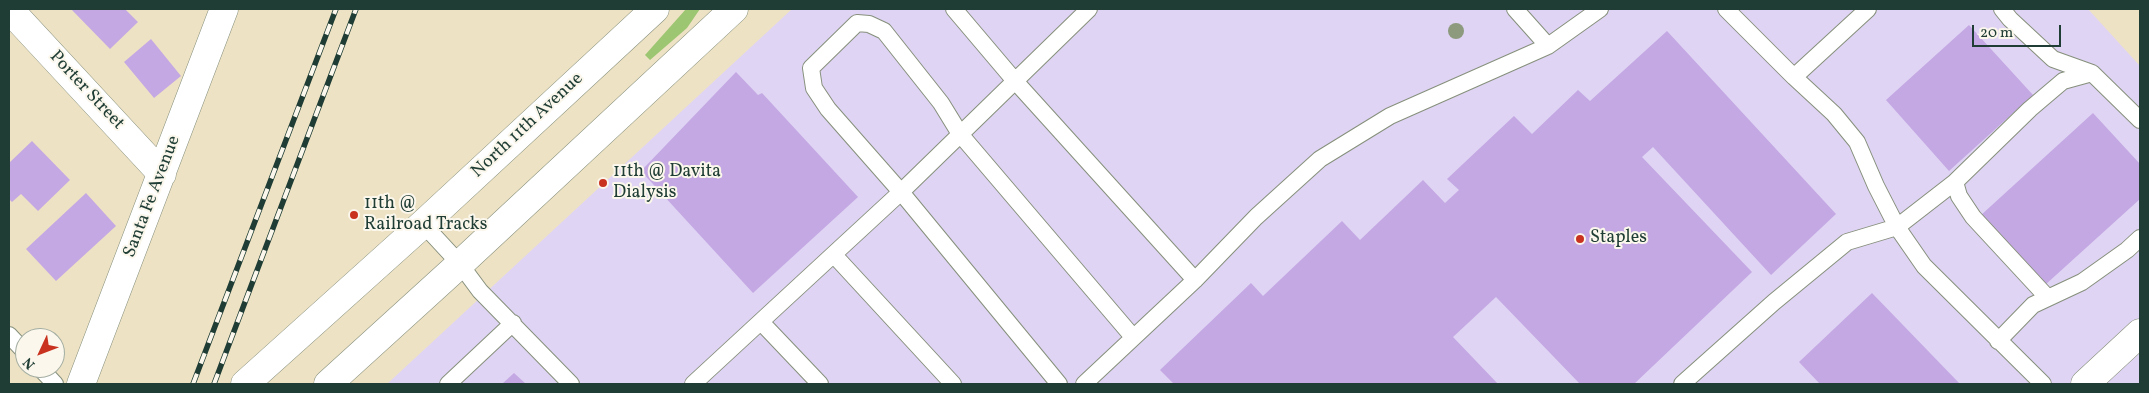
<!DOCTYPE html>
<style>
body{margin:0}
#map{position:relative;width:2149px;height:393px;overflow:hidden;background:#eee2c4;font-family:Vollkorn,serif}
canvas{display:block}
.frame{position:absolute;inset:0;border:10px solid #1f3d34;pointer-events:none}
.north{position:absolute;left:15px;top:328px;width:50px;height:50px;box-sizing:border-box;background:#fbf7ec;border:1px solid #a3ada2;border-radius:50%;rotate:227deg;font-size:14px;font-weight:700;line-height:20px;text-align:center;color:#1f3d34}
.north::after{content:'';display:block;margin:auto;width:18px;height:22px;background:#c8321e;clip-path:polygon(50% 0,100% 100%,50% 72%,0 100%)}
.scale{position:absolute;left:1972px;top:25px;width:89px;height:22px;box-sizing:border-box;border:2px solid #1f3d34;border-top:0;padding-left:6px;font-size:15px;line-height:18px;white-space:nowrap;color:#1f3d34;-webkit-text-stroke:4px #fbf7ec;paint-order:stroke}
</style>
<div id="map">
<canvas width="2149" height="393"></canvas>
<div class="frame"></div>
<div class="north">N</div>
<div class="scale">20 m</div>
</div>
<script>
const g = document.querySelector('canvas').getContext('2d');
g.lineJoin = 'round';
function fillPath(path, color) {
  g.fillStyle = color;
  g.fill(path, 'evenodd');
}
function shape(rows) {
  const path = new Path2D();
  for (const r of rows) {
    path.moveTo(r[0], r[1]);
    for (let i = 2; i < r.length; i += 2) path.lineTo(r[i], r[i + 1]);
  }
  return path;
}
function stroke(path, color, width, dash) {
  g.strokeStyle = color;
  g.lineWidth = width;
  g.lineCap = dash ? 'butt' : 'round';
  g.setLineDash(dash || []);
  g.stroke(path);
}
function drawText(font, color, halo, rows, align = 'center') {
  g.font = font + ' Vollkorn,serif';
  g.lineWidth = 4;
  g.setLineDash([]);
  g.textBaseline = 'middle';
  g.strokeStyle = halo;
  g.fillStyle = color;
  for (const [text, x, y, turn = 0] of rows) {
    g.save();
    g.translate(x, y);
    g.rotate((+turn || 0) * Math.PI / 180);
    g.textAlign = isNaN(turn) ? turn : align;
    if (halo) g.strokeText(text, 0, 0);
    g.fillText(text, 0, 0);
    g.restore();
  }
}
fillPath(shape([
 [792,9,2088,9,2140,66,2140,384,387,384]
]), '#dfd4f4');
fillPath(shape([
 [686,9,700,9,687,28,650,60,645,55]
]), '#9cc672');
fillPath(shape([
 [71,9,125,9,138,22,110,49],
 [1969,25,2033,95,1949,171,1886,100],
 [1667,31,1836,214,1771,275,1653,147,1642,157,1752,272,1634,384,1580,384,1496,297,1453,337,1498,384,1174,384,1160,370,1251,283,1263,296,1342,221,1360,240,1423,180,1445,203,1459,190,1447,179,1514,116,1532,134,1578,90,1590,101],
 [151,39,181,76,154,98,124,62],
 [736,72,758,95,762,93,858,197,753,293,641,171],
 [2093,113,2140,164,2140,199,2045,285,1980,216],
 [32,141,70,180,38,211,21,194,12,202,9,199,9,163],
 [86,193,116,226,56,281,26,249],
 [1872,293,1960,384,1820,384,1799,362],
 [514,373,526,384,502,384]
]), '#c4a8e3');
const lane = shape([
 [954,9,1015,81,1195,280],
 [1515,9,1548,46],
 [1726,9,1794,77,1868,9],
 [2002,9,2010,19,2053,59,2092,73],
 [1794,77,1834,114,1857,142,1876,186,1897,227,1924,266,2043,384],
 [423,224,460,264,480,291,571,384],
 [834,255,953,384],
 [2048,298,1973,217,1959,196,1955,182,2030,109,2063,81,2092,73,2140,120],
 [761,322,820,384],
 [9,335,25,352],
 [1998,341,2033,305,2082,282,2127,250,2140,238],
 [40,368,55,384],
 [448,384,513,323],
 [693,384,901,192,1089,9],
 [1059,384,901,192,828,109,814,88,811,68,857,23,869,24,884,31,941,103,960,134,1133,337],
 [1084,384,1195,280,1256,217,1320,159,1390,116,1548,46,1600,9],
 [1682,384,1774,302,1847,242,1897,227,1955,182]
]);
const street = shape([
 [9,9,162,174],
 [81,384,224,9]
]);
const secondary = shape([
 [245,384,423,224,655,9],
 [328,384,460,264,734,9],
 [2085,384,2140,333]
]);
stroke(lane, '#86907c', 18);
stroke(street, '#86907c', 29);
stroke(secondary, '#86907c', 29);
stroke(lane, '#fff', 16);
stroke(street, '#fff', 28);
stroke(secondary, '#fff', 28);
const rail = shape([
 [193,384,336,9],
 [214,384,356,9]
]);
stroke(rail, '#1f3d34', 5.5);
stroke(rail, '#fbf7ec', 4, [11]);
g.fillStyle = '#8d9a7e';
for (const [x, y] of [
 [1456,31]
]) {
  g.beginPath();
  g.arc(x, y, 8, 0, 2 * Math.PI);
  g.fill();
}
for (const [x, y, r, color] of [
 [603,183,5,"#c8321e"],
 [354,215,5,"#c8321e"],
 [1580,239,5,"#c8321e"]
]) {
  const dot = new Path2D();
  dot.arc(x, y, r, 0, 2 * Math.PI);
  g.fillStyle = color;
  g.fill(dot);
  stroke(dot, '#fbf7ec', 2);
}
drawText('18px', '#1f3d34', '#fbf7ec', [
 ["Porter Street",86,91,47],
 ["North 11th Avenue",528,126,-43],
 ["Santa Fe Avenue",153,197,-69]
]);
drawText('18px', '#1f3d34', '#fbf7ec', [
 ["11th @ Davita",613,173],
 ["Dialysis",613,194],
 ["11th @",364,205],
 ["Railroad Tracks",364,226],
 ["Staples",1590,239]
], 'left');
</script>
